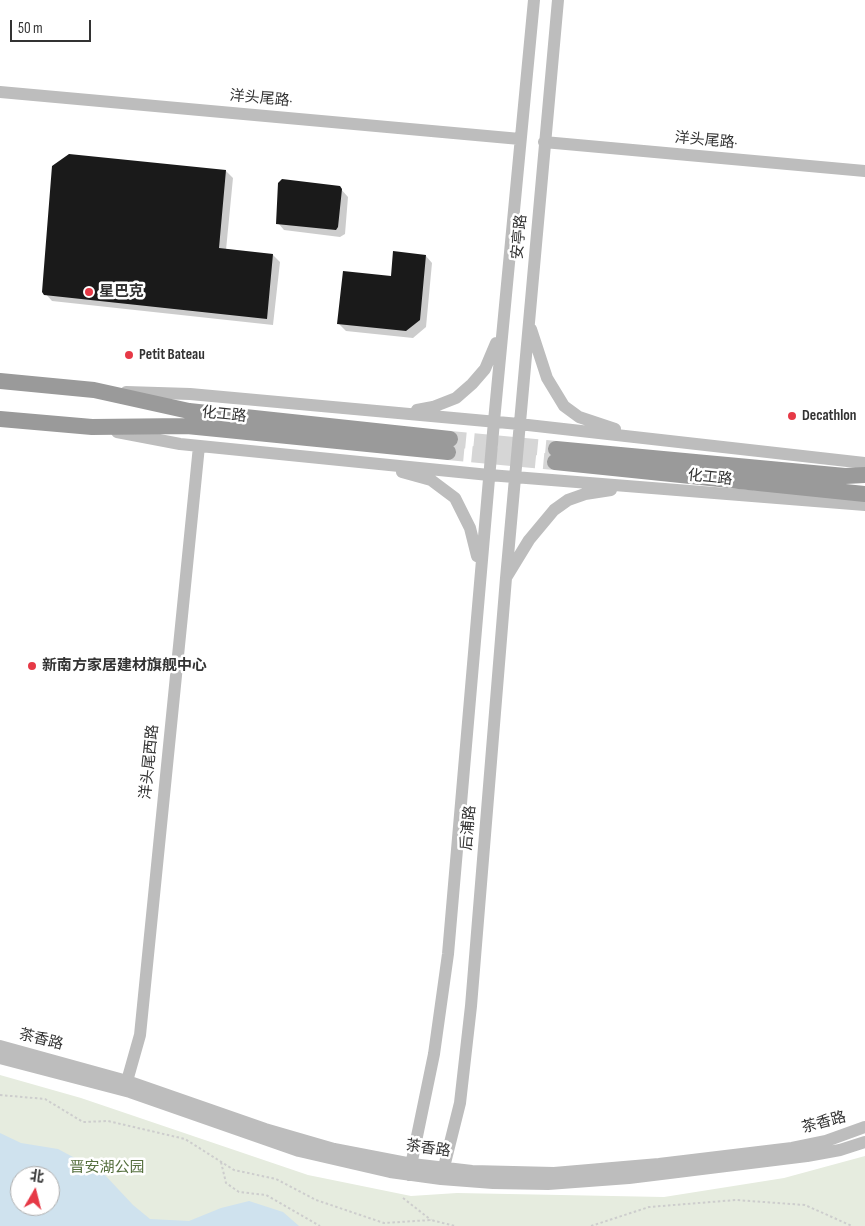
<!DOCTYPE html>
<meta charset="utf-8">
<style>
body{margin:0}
#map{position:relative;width:865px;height:1226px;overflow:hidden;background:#fff;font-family:"Sofia Sans Condensed","Noto Sans SC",sans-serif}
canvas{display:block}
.north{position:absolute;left:10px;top:1166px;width:50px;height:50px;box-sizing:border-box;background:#fff;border:1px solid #adadad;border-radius:50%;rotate:8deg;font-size:14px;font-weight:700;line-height:20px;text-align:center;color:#333}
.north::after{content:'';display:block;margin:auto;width:18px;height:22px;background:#e63946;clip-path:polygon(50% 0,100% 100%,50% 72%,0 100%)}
.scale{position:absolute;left:10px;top:20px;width:81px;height:22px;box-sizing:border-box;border:2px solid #333;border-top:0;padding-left:6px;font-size:15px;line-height:18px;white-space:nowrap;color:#333;-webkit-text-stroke:4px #fff;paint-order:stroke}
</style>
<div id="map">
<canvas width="865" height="1226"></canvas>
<div class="north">北</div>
<div class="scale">50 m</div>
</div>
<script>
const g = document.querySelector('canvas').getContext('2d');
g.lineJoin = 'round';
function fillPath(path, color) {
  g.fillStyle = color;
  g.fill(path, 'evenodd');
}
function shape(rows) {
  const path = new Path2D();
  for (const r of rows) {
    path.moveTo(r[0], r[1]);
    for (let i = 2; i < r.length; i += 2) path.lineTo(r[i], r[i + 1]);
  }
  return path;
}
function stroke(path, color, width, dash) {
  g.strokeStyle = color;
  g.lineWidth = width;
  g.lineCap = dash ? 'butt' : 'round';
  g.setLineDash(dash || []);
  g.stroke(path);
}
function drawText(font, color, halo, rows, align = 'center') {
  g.font = font + ' "Sofia Sans Condensed","Noto Sans SC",sans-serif';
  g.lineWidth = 5;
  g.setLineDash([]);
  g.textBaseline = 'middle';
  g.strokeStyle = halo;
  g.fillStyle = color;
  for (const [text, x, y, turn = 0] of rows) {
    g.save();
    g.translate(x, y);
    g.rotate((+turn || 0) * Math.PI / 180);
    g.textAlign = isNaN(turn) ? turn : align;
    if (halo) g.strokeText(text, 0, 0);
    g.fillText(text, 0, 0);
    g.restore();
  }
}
fillPath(shape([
 [0,1075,81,1098,308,1175,411,1196,457,1193,664,1197,784,1178,865,1156,865,1226,0,1226],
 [20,1176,50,1176,50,1206,20,1206]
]), '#e6ecdf');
fillPath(shape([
 [0,1133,21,1143,58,1149,103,1173,133,1205,150,1219,189,1221,221,1208,249,1201,283,1212,299,1226,0,1226],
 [20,1176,50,1176,50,1206,20,1206]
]), '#cfe2ee');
fillPath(shape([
 [226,171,233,178,226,250,273,255,280,262,273,325,52,301,44,292],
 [340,188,348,197,345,234,340,237,284,230,278,223],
 [426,256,432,263,426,327,413,338,346,331,339,324,392,277]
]), '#0003');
fillPath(shape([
 [69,154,226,170,219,248,273,254,267,319,44,295,42,292,52,166],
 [282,179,340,186,342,189,338,227,336,230,276,224,278,183],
 [393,251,426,255,420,320,406,331,337,324,343,271,391,276]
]), '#1a1a1a');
stroke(shape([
 [450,439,556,449],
 [448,452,555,462]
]), '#d6d6d6', 16, [16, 8]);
stroke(shape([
 [0,1095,45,1099,83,1122,108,1121,185,1139,234,1170,276,1179,316,1200,384,1223,431,1220,455,1226],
 [221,1162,226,1183,239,1192,266,1195,320,1226],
 [403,1198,431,1220],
 [591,1226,649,1207,736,1200,805,1205,852,1226]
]), '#cdcdcd', 2, [2.5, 2.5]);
stroke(shape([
 [0,92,520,139],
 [544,142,865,171],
 [531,329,547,378,564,406,579,417,615,429],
 [126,392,190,394,519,424,865,463],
 [417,410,433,407,456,398,472,384,485,369,496,343],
 [117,432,180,444,489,475,865,505],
 [402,472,431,480,455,498,470,528,477,556],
 [507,576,529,540,554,510,568,500,585,494,611,490],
 [0,1046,127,1081,265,1129,334,1149,412,1164,472,1171,554,1173,659,1164,792,1148,826,1141,865,1127],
 [0,1058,130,1092,299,1151,390,1172,441,1179,493,1183,548,1184,629,1178,807,1156,840,1150,865,1142],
 [127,1081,140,1035,199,446],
 [409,1175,434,1054,448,954,494,421,534,0],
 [441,1179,460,1103,471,1006,506,578,558,0]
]), '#bdbdbd', 12);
stroke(shape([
 [0,381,94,390,189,411,450,439],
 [0,419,92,427,187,426,448,452],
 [556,449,845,476,865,475],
 [555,462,865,494]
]), '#9a9a9a', 16);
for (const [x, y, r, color] of [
 [89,292,5,"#e63946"],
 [129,355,5,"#e63946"],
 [792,416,5,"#e63946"],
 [32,666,5,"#e63946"]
]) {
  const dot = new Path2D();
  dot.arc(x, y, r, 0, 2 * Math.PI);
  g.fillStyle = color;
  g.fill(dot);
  stroke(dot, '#fff', 2);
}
drawText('15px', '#333', '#fff', [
 ["洋头尾路·",261,99,5],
 ["洋头尾路·",706,141,5],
 ["安亭路",520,237,-85],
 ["化工路",224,415,6],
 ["化工路",710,478,6],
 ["洋头尾西路",150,762,-84],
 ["后浦路",469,828,-85],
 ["茶香路",41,1040,14],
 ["茶香路",824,1123,-15],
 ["茶香路",428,1149,8]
]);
drawText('bold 15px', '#333', '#fff', [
 ["星巴克",99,292],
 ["Petit Bateau",139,355],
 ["Decathlon",802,416],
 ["新南方家居建材旗舰中心",42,666]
], 'left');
drawText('15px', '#56703f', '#fff', [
 ["晋安湖公园",107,1168]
]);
</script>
